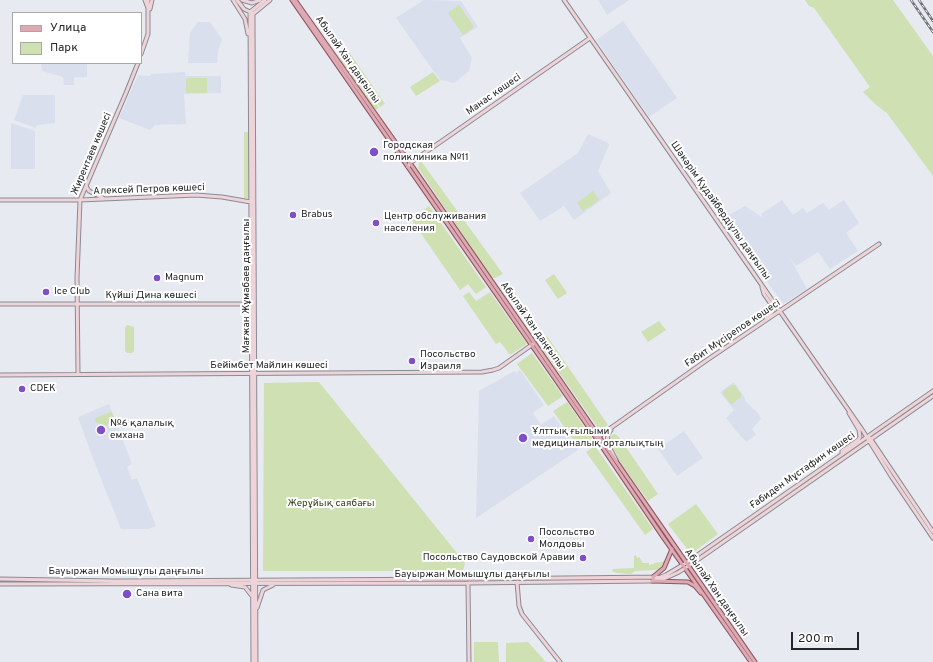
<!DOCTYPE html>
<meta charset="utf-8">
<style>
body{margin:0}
#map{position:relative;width:933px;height:662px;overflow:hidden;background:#e7eaf1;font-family:Overpass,sans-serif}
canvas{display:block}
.legend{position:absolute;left:12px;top:12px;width:130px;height:52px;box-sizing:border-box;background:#fff;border:1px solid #a8a8a9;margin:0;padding:5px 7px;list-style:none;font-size:12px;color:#252628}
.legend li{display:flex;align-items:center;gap:8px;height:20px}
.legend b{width:20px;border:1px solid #a8a8a9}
.scale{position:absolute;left:791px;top:632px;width:68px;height:18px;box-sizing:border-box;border:2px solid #252628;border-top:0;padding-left:5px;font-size:12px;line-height:14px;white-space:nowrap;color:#252628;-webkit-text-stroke:3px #fff;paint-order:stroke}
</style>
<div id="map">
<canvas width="933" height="662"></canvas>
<ul class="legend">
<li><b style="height:5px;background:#dda9b2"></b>Улица</li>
<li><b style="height:11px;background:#cfe0b3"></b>Парк</li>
</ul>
<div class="scale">200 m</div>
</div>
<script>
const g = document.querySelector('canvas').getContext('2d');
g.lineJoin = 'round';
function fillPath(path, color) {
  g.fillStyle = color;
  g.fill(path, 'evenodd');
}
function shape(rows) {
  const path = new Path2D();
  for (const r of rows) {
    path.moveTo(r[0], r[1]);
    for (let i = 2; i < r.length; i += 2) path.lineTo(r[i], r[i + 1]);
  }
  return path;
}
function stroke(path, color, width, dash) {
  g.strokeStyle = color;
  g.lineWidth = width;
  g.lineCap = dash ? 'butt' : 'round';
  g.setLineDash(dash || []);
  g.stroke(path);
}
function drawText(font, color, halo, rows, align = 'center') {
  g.font = font + ' Overpass,sans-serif';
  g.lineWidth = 4;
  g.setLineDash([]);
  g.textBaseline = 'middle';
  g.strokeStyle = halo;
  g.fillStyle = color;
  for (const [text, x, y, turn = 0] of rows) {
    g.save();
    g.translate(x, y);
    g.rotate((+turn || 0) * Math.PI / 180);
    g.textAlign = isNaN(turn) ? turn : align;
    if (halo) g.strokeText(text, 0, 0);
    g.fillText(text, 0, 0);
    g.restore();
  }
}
fillPath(shape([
 [424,0,461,1,478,27,460,38,472,58,469,71,454,83,440,80,396,18],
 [598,0,629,0,607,15],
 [623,21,677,98,649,117,596,40],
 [198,22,210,22,222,39,218,51,217,63,188,63,190,33],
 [41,63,87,63,87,77,74,77,74,85,64,85,63,77,42,71],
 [185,72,186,76,221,76,221,93,184,94,186,124,155,125,150,130,119,118,138,75,150,76,151,74],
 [23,95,55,95,55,123,37,125,36,128,14,120],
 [11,123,35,131,35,169,11,169],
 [588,134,608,143,609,145,598,171,611,193,574,220,564,206,540,221,520,193,578,153],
 [782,200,793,215,803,208,807,213,823,203,829,210,844,200,859,223,846,233,858,251,830,269,818,252,796,266,789,256,807,289,783,304,721,217,727,213,729,215,745,206,763,218,761,214],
 [520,370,544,405,533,413,541,425,554,416,578,450,476,518,479,391,514,371,516,373],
 [734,382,745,398,745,401,758,413,761,419,752,429,756,435,746,442,733,427,726,418,734,410,720,392],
 [109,404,132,464,127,467,132,480,137,478,156,526,149,529,121,529,92,456,78,417],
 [684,431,703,458,677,476,658,449]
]), '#d9dfed');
fillPath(shape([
 [805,0,893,0,933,56,933,176,887,113,875,104,863,92,870,87,814,8,809,6],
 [459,5,474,27,463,35,448,13],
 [349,52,385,104,380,107,345,56],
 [344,56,379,108,375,110,340,59],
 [433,72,440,81,416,96,410,87],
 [186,78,207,78,207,93,186,93],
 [244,132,249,132,249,198,244,198],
 [421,161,503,274,495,278,492,278,418,168,419,163],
 [593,191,599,200,583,211,577,203],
 [429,206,486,287,476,294,468,284,460,290,411,219],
 [554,274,567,293,558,299,545,280],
 [469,292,476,301,490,292,527,344,510,355,500,342,496,344,463,296],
 [659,321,666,330,648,342,641,332],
 [127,325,134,327,134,351,132,353,127,353,125,351,125,328],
 [547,336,608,425,600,430,598,428,541,347,541,341],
 [532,353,563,396,548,406,517,364],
 [319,382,465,563,463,571,263,571,264,383],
 [732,385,735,385,741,394,741,397,732,404,730,403,723,394,723,391],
 [567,402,592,438,579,448,553,411],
 [110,409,115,419,109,422,108,425,105,426,96,422,95,419,98,417,111,412],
 [615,434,619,437,658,494,648,501,620,462,611,444,610,438,612,435],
 [595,446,653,529,645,535,586,452],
 [696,504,718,534,691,554,668,524],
 [636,555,637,558,639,557,643,563,649,563,649,565,654,564,654,563,662,562,664,560,664,563,661,569,654,570,635,571,631,574,617,573,612,571,613,569,634,568,634,556],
 [474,642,498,642,499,662,474,662],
 [528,642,546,662,506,662,506,643]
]), '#cfe0b3');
const secondary = shape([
 [145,0,148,8],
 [233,0,245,19,248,34],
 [237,0,244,9,252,13],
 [242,0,252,3,260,0],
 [564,0,863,431,891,476,933,538],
 [150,9,152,0],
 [250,12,253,662],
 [250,12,265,0],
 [141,54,148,34,148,0],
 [408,167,410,163,413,161,590,38],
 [86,186,89,191,103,198],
 [0,200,80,200,196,195,222,197,251,202],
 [762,287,764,294,773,307,772,312,766,318],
 [0,304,252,304],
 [78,374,77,278,80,200,126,93,138,63],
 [0,375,482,372,493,370,499,368,533,344],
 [611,430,608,434,607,443,616,460],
 [598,437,707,360,879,244],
 [870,438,933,532],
 [842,454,842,451,858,440,860,437,859,430,849,413],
 [0,579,115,581,468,579,661,577,666,575,686,563,933,391],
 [517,582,519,606,522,614,560,662],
 [468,583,469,662],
 [0,584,468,583,652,581,664,579,679,572,693,563,933,396],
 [231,585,245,587,252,596],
 [257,608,263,590,273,585],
 [256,662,253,23,253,14,270,0]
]);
const primary = shape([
 [292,0,592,432,663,537,751,662],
 [295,0,410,163,755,662],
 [653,577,664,568,672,549],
 [652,581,688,582,695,586,701,593]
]);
stroke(secondary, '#898c92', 5);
stroke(primary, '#8e5660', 5);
stroke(secondary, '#eed4d8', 3);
stroke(primary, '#dda9b2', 3);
const rail = shape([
 [911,0,933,32],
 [919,0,933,21]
]);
stroke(rail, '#6f7175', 2.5);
stroke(rail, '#fff', 1, [3]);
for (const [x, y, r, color] of [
 [374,152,5,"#7e4fc7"],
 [293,215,4,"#7e4fc7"],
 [376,223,4,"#7e4fc7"],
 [157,278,4,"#7e4fc7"],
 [46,292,4,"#7e4fc7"],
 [412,361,4,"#7e4fc7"],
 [22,389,4,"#7e4fc7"],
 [101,430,5,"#7e4fc7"],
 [523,438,5,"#7e4fc7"],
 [531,539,4,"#7e4fc7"],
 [583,558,4,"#7e4fc7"],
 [127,594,5,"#7e4fc7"]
]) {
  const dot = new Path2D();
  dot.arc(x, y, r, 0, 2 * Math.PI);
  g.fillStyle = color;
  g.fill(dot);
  stroke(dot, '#fff', 1.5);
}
drawText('10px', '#252628', '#fff', [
 ["Абылай Хан даңғылы",347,60,55],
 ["Манас көшесі",494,95,-35],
 ["Жирентаев көшесі",92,154,-67],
 ["Алексей Петров көшесі",149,190,-2],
 ["Шәкәрім Құдайбердіұлы даңғылы",720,211,55],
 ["Мағжан Жұмабаев даңғылы",247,286,-90],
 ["Күйші Дина көшесі",151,296],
 ["Абылай Хан даңғылы",532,326,55],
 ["Ғабит Мүсірепов көшесі",733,334,-34],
 ["Бейімбет Майлин көшесі",269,366],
 ["Ғабиден Мұстафин көшесі",803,471,-35],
 ["Бауыржан Момышұлы даңғылы",126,572],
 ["Бауыржан Момышұлы даңғылы",472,575],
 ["Абылай Хан даңғылы",716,593,55]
]);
drawText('10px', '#252628', '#fff', [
 ["Городская",383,146],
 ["поликлиника №11",383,158],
 ["Brabus",301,215],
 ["Центр обслуживания",384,217],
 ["населения",384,229],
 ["Magnum",165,278],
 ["Ice Club",54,292],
 ["Посольство",420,355],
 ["Израиля",420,367],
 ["CDEK",30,389],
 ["№6 қалалық",110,424],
 ["емхана",110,436],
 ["Ұлттық ғылыми",532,432],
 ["медициналық орталықтың",532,444],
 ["Посольство",539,533],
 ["Молдовы",539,545],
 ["Посольство Саудовской Аравии",575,558,"right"],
 ["Сана вита",136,594]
], 'left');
drawText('10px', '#364413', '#fff', [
 ["Жерұйық саябағы",331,504]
]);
</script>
